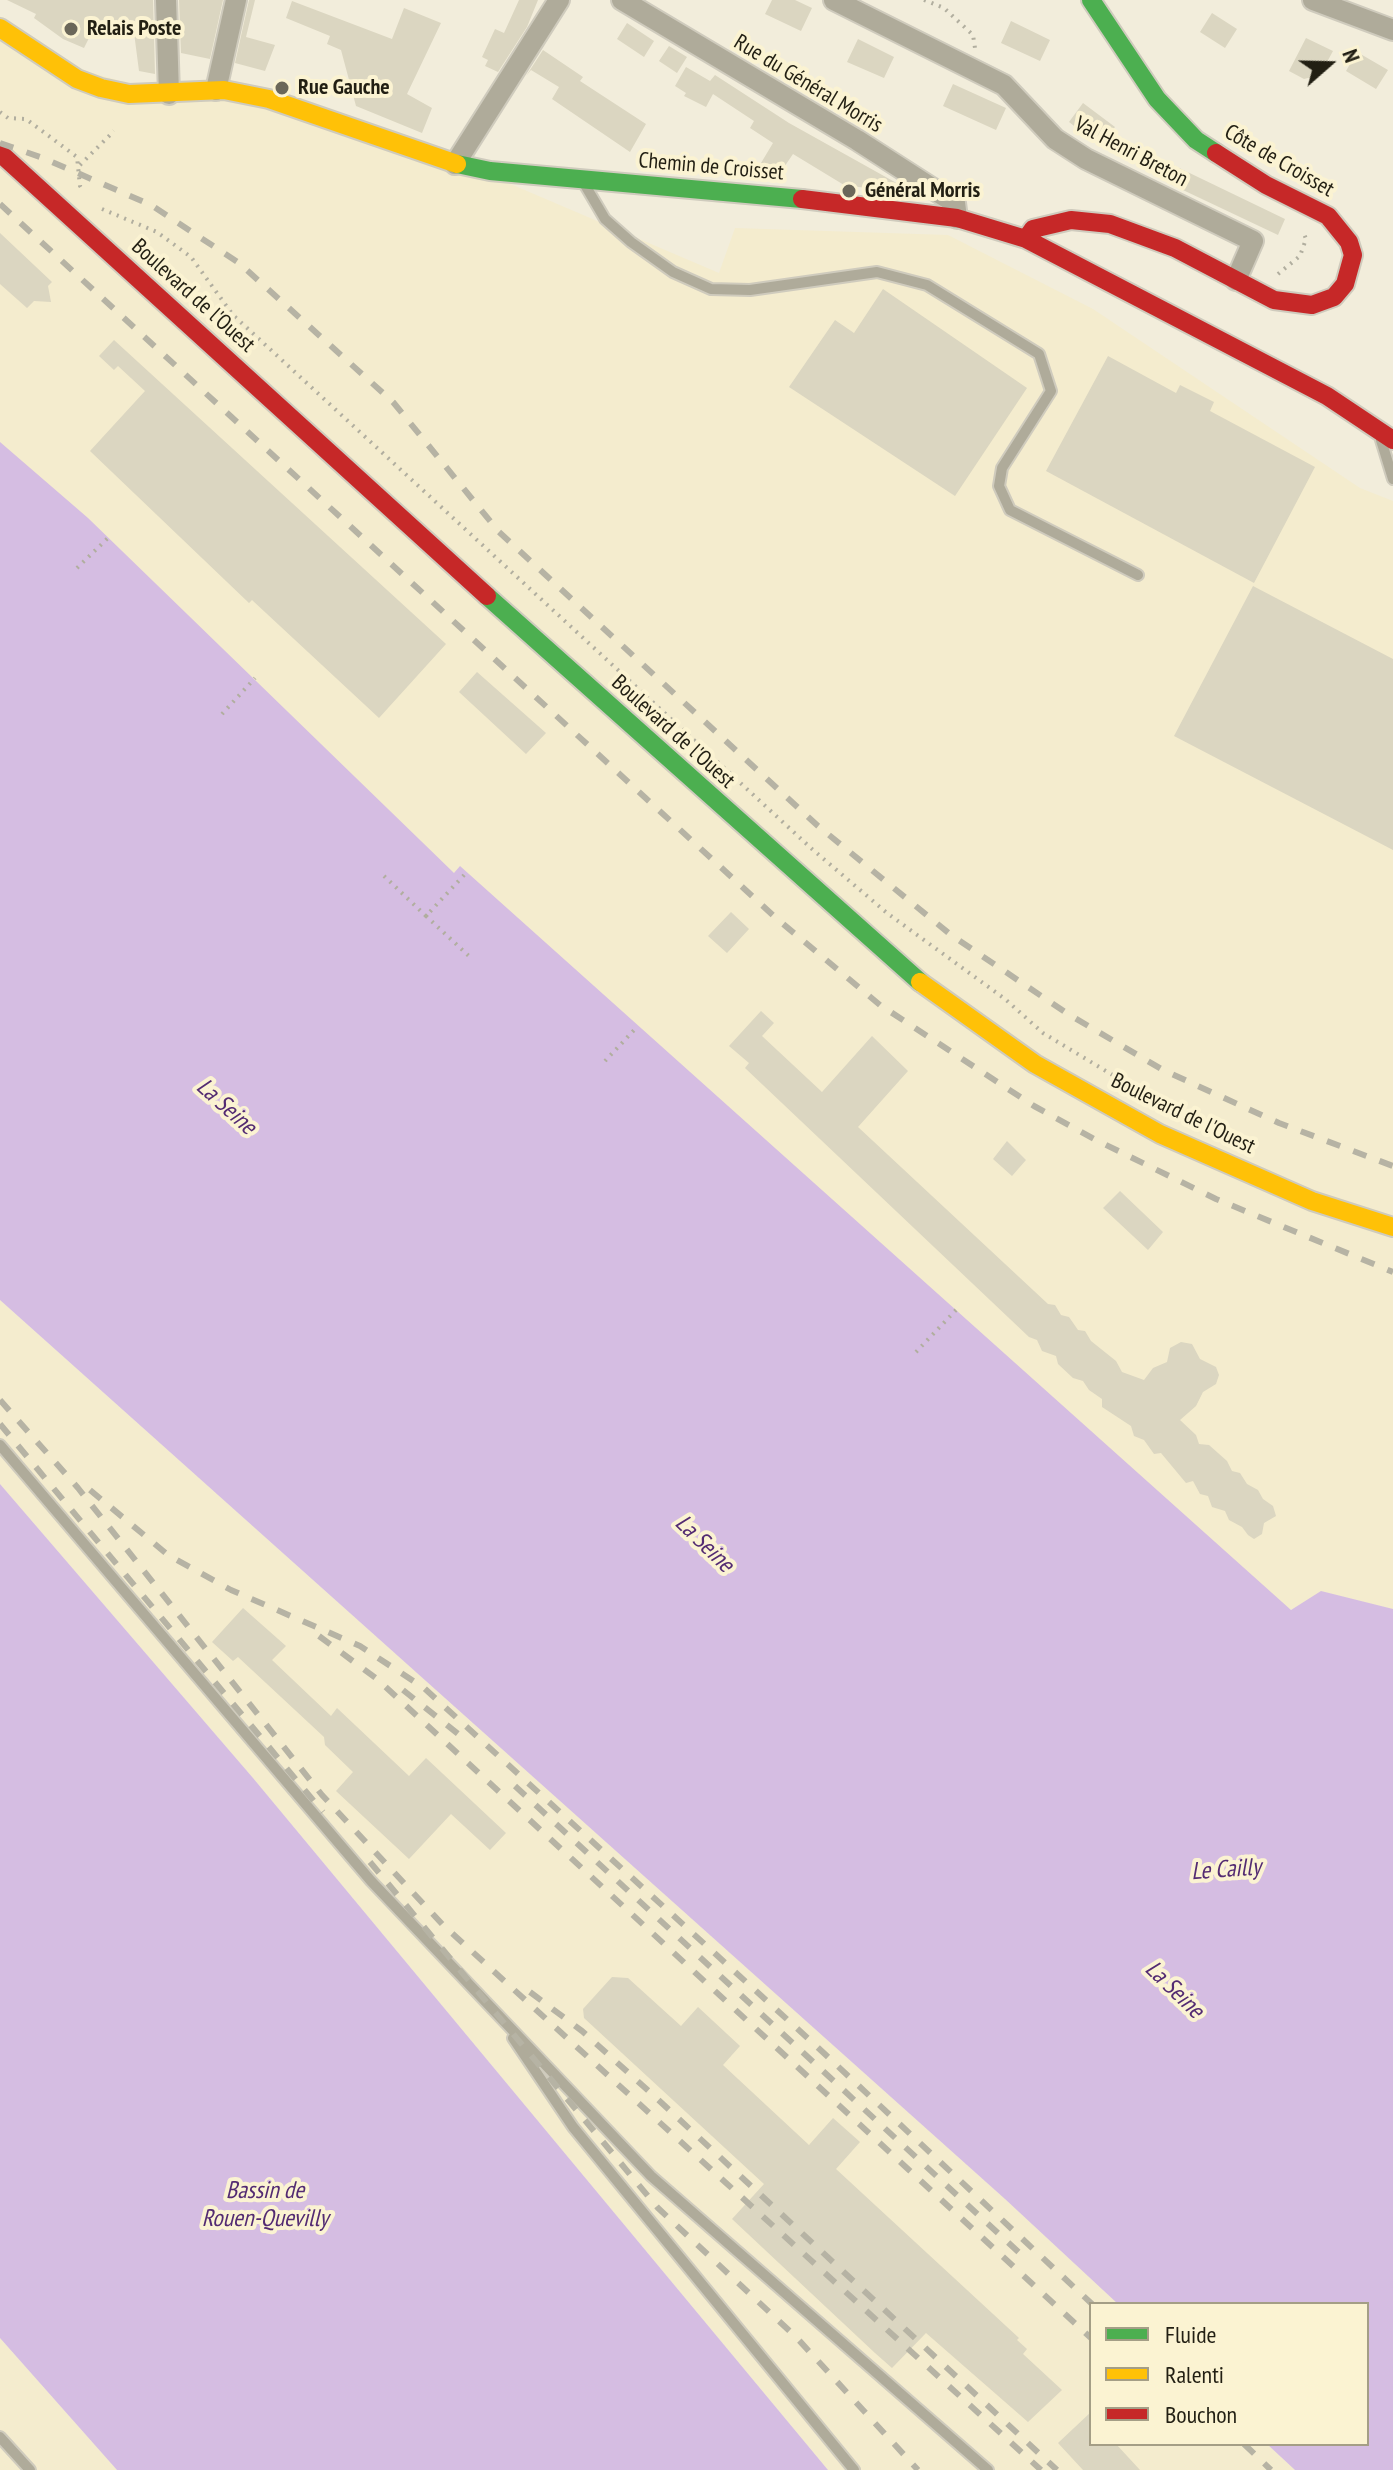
<!DOCTYPE html>
<meta charset="utf-8">
<style>
body{margin:0}
#map{position:relative;width:1393px;height:2470px;overflow:hidden;background:#f2eddb;font-family:"PT Sans Narrow",sans-serif}
canvas{display:block}
.legend{position:absolute;left:1089px;top:2302px;width:280px;height:144px;box-sizing:border-box;background:#fbf3d2;border:2px solid #a49e86;margin:0;padding:10px 14px;list-style:none;font-size:24px;color:#221f13}
.legend li{display:flex;align-items:center;gap:16px;height:40px}
.legend b{width:40px;border:2px solid #a49e86}
.north{position:absolute;left:1289px;top:24px;width:80px;height:80px;-webkit-text-stroke:6px #fbf3d2;paint-order:stroke;rotate:70deg;font-size:22px;font-weight:700;line-height:32px;text-align:center;color:#221f13}
.north::after{content:'';display:block;margin:auto;width:28px;height:36px;background:#221f13;clip-path:polygon(50% 0,100% 100%,50% 72%,0 100%)}
</style>
<div id="map">
<canvas width="1393" height="2470"></canvas>
<ul class="legend">
<li><b style="height:10px;background:#4caf50"></b>Fluide</li>
<li><b style="height:10px;background:#ffc107"></b>Ralenti</li>
<li><b style="height:10px;background:#c62828"></b>Bouchon</li>
</ul>
<div class="north">N</div>
</div>
<script>
const g = document.querySelector('canvas').getContext('2d');
g.lineJoin = 'round';
function fillPath(path, color) {
  g.fillStyle = color;
  g.fill(path, 'evenodd');
}
function shape(rows) {
  const path = new Path2D();
  for (const r of rows) {
    path.moveTo(r[0], r[1]);
    for (let i = 2; i < r.length; i += 2) path.lineTo(r[i], r[i + 1]);
  }
  return path;
}
function stroke(path, color, width, dash) {
  g.strokeStyle = color;
  g.lineWidth = width;
  g.lineCap = dash ? 'butt' : 'round';
  g.setLineDash(dash || []);
  g.stroke(path);
}
function drawText(font, color, halo, rows, align = 'center') {
  g.font = font + ' "PT Sans Narrow",sans-serif';
  g.lineWidth = 8;
  g.setLineDash([]);
  g.textBaseline = 'middle';
  g.strokeStyle = halo;
  g.fillStyle = color;
  for (const [text, x, y, turn = 0] of rows) {
    g.save();
    g.translate(x, y);
    g.rotate((+turn || 0) * Math.PI / 180);
    g.textAlign = isNaN(turn) ? turn : align;
    if (halo) g.strokeText(text, 0, 0);
    g.fillText(text, 0, 0);
    g.restore();
  }
}
fillPath(shape([
 [0,16,80,69,134,85,356,118,719,273,735,228,948,235,1093,309,1360,488,1393,501,1393,1619,1281,1608,0,536],
 [0,1300,1005,2199,1118,2304,1091,2304,1091,2444,1267,2444,1295,2470,828,2470,253,1778,0,1484],
 [0,2338,117,2470,0,2470]
]), '#f4ecce');
fillPath(shape([
 [0,442,88,518,454,873,460,866,1291,1610,1321,1591,1393,1609,1393,2470,1295,2470,1267,2444,1367,2444,1367,2304,1118,2304,1005,2199,0,1300],
 [0,1484,253,1778,828,2470,117,2470,0,2338]
]), '#d5bde2');
fillPath(shape([
 [7,0,153,0,155,74,139,71,133,25,94,28,84,48,63,39,34,18,36,14],
 [179,0,223,0,210,59,181,53],
 [249,0,255,0,246,37,275,45,265,71,235,63],
 [519,0,538,0,527,27,498,72,485,66,488,60,482,57,495,29,504,33],
 [772,0,795,0,812,8,801,31,765,14],
 [292,1,392,39,404,8,441,23,407,94,432,108,422,133,356,106,341,50,327,44,330,36,286,18],
 [1212,13,1237,29,1225,48,1200,32],
 [1011,21,1050,40,1040,61,1001,43],
 [627,23,654,41,644,57,617,39],
 [1306,38,1333,51,1320,75,1304,79,1289,71],
 [858,39,894,57,884,78,847,62],
 [669,46,687,57,677,73,659,61],
 [543,50,583,77,580,81,646,124,630,152,552,99,559,87,531,70,526,76],
 [1357,52,1388,70,1376,89,1346,71],
 [686,67,710,81,715,75,789,123,918,195,844,185,793,154,776,179,758,168,773,143,750,128,754,121,713,94,706,107,684,96,686,93,675,86],
 [953,84,1006,108,996,130,943,106],
 [1083,103,1115,127,1100,146,1069,122],
 [1173,165,1285,219,1278,235,1166,182],
 [0,233,52,282,48,286,51,302,34,301,27,308,0,284],
 [883,289,1027,388,955,496,789,387,835,320,854,333],
 [114,340,446,644,379,718,252,600,249,603,90,451,145,391,118,366,114,370,99,356],
 [1108,356,1176,393,1180,385,1214,402,1210,411,1315,467,1254,583,1046,471],
 [1253,586,1393,659,1393,850,1174,736],
 [477,672,546,733,526,754,459,692],
 [731,912,749,929,727,953,708,936],
 [761,1011,774,1023,762,1036,822,1092,872,1036,908,1071,858,1127,1048,1304,1055,1305,1061,1315,1069,1317,1078,1330,1085,1331,1091,1341,1116,1361,1122,1372,1144,1380,1153,1368,1167,1362,1170,1348,1181,1342,1192,1344,1200,1359,1216,1367,1219,1375,1216,1384,1203,1392,1196,1406,1180,1420,1196,1435,1199,1444,1209,1445,1227,1461,1232,1471,1240,1473,1247,1484,1258,1490,1263,1499,1273,1506,1276,1516,1264,1523,1262,1534,1254,1539,1248,1535,1242,1527,1229,1520,1225,1511,1212,1507,1208,1496,1200,1494,1193,1481,1186,1483,1161,1453,1154,1454,1144,1440,1134,1436,1131,1426,1102,1407,1102,1399,1089,1390,1083,1381,1073,1378,1058,1364,1056,1356,1042,1351,1037,1340,1029,1337,745,1068,749,1063,729,1046],
 [1007,1141,1026,1160,1012,1176,993,1159],
 [1120,1191,1163,1232,1148,1250,1103,1208],
 [243,1608,286,1646,272,1660,331,1716,337,1708,409,1776,426,1758,506,1833,490,1850,451,1814,409,1859,336,1791,353,1772,325,1745,324,1737,238,1657,233,1661,212,1642],
 [612,1977,628,1978,681,2026,698,2007,740,2046,723,2065,809,2145,833,2118,860,2142,836,2169,1019,2338,1017,2340,1027,2349,1023,2354,1062,2390,1028,2422,926,2333,892,2368,875,2353,732,2219,764,2184,584,2018,583,2009],
 [1091,2412,1091,2444,1116,2444,1140,2470,1083,2470,1058,2443]
]), '#dbd6c1');
const lane = shape([
 [585,185,605,219,631,242,673,272,711,289,750,290,877,272,927,285,1039,354,1051,391,1002,468,999,486,1010,510,1138,575],
 [1381,440,1393,479],
 [0,1445,371,1881,651,2176,988,2470],
 [513,2038,573,2127,854,2470],
 [0,2437,30,2470]
]);
const street = shape([
 [166,0,169,94],
 [622,0,857,140,955,203,957,218],
 [834,0,1004,85,1055,139,1086,159,1253,241,1236,280],
 [1313,0,1393,30],
 [216,90,236,0],
 [455,164,559,0]
]);
const fast = shape([
 [1091,0,1157,99,1196,140,1216,153],
 [457,164,490,171,802,199],
 [487,596,920,982]
]);
const slow = shape([
 [0,28,77,79,101,88,129,94,224,90,269,99,457,164],
 [920,982,1035,1064,1160,1134,1312,1201,1393,1227]
]);
const jam = shape([
 [0,153,487,596],
 [802,199,957,218,1026,239,1327,396,1393,440],
 [1026,239,1033,229,1071,220,1110,224,1175,248,1274,300,1312,305,1334,297,1345,284,1353,255,1349,242,1328,216,1266,185,1216,153]
]);
stroke(lane, '#cfcbbd', 14);
stroke(street, '#cfcbbd', 24);
stroke(fast, '#cfcbbd', 22);
stroke(slow, '#cfcbbd', 22);
stroke(jam, '#cfcbbd', 22);
stroke(shape([
 [924,0,944,8,973,35,975,48],
 [0,112,8,118,26,119,77,157,80,186,84,192],
 [80,165,114,131],
 [102,209,157,232,191,257,233,315,812,849,887,913,1005,999,1043,1033,1134,1088],
 [1278,274,1300,256,1306,239,1303,231],
 [77,568,109,537],
 [222,714,255,678],
 [384,876,426,916,466,873],
 [426,916,471,958],
 [605,1061,637,1027],
 [916,1352,956,1310]
]), '#b1ae9f', 4, [2, 6]);
stroke(lane, '#afab9a', 10);
stroke(street, '#afab9a', 20);
stroke(fast, '#4caf50', 18);
stroke(slow, '#ffc107', 18);
stroke(jam, '#c62828', 18);
stroke(shape([
 [0,143,43,158,151,205,239,263,393,402,499,532,818,826,951,935,1068,1014,1163,1070,1279,1123,1393,1166],
 [0,204,776,918,880,1005,1034,1106,1096,1140,1216,1199,1393,1272],
 [0,1400,78,1488,322,1795,443,1925,1041,2470],
 [0,1424,323,1812],
 [90,1490,168,1555,231,1590,360,1646,424,1688,813,2043,1092,2304],
 [319,1636,377,1679,1091,2338],
 [403,1690,462,1737],
 [515,1786,1026,2259],
 [370,1862,658,2208,796,2337,918,2470],
 [530,1992,582,2031,652,2094,1057,2470],
 [1244,2444,1271,2470]
]), '#b6b3a4', 6, [14, 14]);
for (const [x, y, r, color] of [
 [71,29,8,"#6b6759"],
 [282,88,8,"#6b6759"],
 [849,191,8,"#6b6759"]
]) {
  const dot = new Path2D();
  dot.arc(x, y, r, 0, 2 * Math.PI);
  g.fillStyle = color;
  g.fill(dot);
  stroke(dot, '#fbf3d2', 3);
}
drawText('bold 22px', '#221f13', '#fbf3d2', [
 ["Relais Poste",87,29],
 ["Rue Gauche",298,88],
 ["Général Morris",865,191]
], 'left');
drawText('22px', '#221f13', '#fbf3d2', [
 ["Rue du Général Morris",808,84,31],
 ["Val Henri Breton",1131,152,28],
 ["Côte de Croisset",1279,161,30],
 ["Chemin de Croisset",711,167,5],
 ["Boulevard de l'Ouest",193,296,42],
 ["Boulevard de l'Ouest",673,732,42],
 ["Boulevard de l'Ouest",1183,1114,26]
]);
drawText('italic 24px', '#532b72', '#fbf3d2', [
 ["La Seine",226,1107,42],
 ["La Seine",704,1544,44],
 ["Le Cailly",1226,1870,-4],
 ["La Seine",1174,1990,44],
 ["Bassin de",265,2191],
 ["Rouen-Quevilly",265,2219]
]);
</script>
